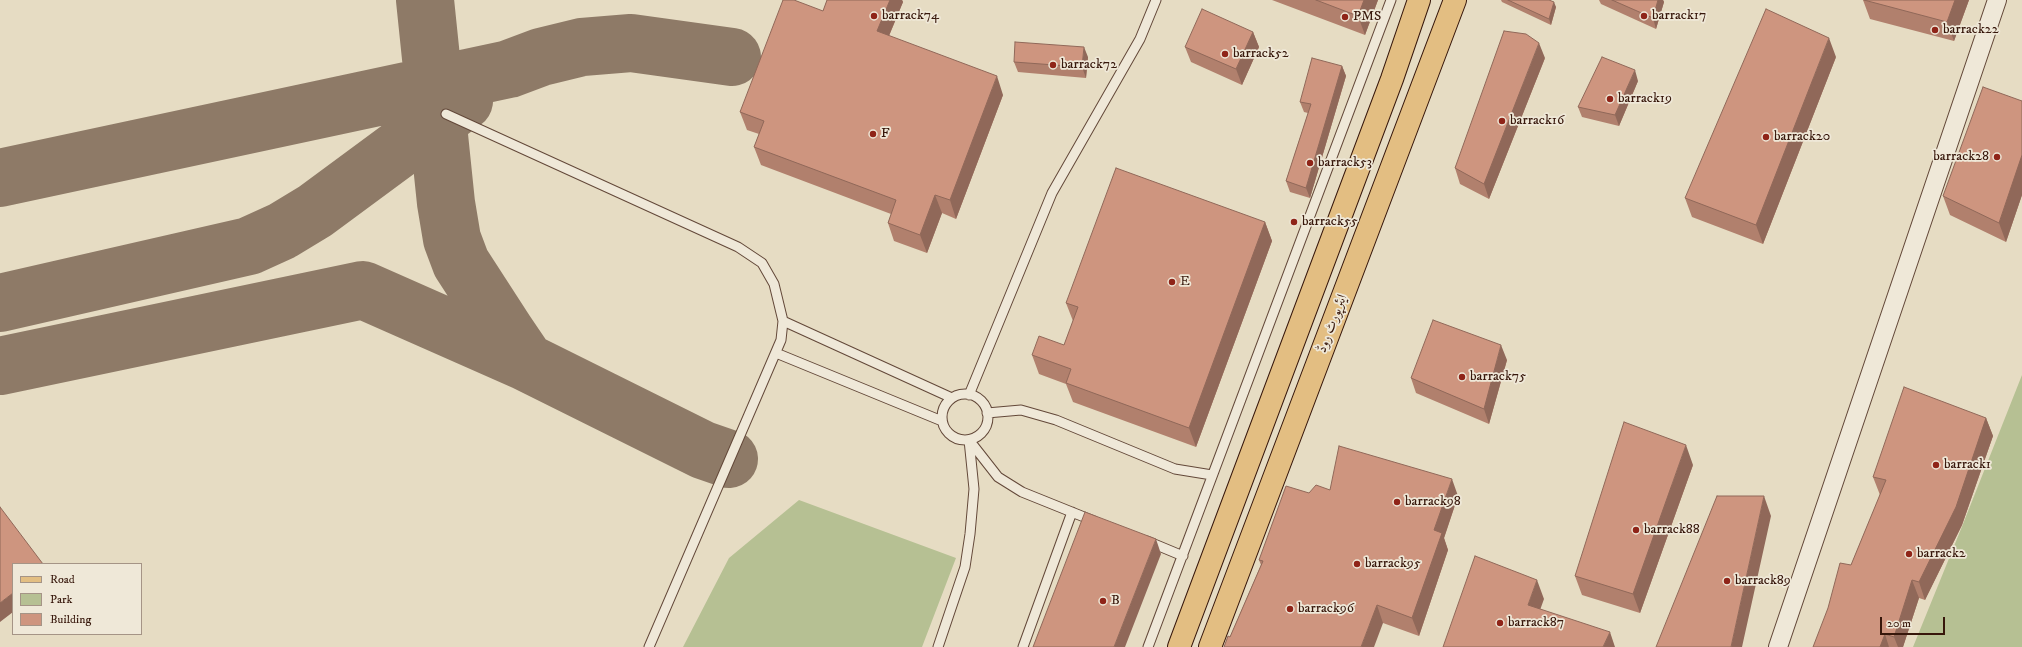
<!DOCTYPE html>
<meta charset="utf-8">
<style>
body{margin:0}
#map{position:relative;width:2022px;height:647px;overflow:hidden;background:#e6dcc3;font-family:"IM FELL DW Pica",serif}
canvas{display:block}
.legend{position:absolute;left:12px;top:563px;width:130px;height:72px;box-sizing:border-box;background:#efe8d8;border:1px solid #a59486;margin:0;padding:5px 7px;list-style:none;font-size:12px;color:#37170b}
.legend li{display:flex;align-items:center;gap:8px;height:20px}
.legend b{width:20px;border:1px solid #a59486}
.scale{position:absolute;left:1880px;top:617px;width:65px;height:18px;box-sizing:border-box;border:2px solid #37170b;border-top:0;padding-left:5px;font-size:12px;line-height:14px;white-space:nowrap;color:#37170b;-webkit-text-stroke:3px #efe8d8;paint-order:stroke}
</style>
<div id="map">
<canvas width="2022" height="647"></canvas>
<ul class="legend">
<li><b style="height:5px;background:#e3be82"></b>Road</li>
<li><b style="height:11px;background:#b6c093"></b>Park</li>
<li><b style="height:11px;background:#ce957f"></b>Building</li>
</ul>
<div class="scale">20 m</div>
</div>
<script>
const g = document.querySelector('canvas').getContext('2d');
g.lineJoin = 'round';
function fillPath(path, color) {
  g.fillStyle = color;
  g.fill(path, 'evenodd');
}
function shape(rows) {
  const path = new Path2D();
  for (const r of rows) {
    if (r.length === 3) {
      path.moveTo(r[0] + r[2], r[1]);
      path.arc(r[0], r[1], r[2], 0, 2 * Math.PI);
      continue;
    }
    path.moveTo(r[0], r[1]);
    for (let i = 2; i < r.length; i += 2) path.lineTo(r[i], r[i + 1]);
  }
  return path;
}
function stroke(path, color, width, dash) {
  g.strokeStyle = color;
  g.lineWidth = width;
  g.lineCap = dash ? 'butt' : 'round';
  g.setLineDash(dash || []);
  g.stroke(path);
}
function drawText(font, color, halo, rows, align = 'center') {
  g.font = font + ' "IM FELL DW Pica",Amiri,serif';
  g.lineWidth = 3.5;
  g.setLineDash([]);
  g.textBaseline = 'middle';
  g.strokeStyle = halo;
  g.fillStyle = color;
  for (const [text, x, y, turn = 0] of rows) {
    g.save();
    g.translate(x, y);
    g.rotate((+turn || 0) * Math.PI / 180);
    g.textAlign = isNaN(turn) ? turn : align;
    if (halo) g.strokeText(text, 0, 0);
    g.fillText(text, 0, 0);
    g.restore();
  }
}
fillPath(shape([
 [2022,375,2022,647,1913,647,1961,529],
 [799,500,956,558,922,647,683,647,729,558]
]), '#b6c093');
stroke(shape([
 [425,0,446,203,452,239,461,263,505,331,526,362,703,450,729,459],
 [0,178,509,69,541,57,582,47,631,43,732,57],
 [0,303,249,246,282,231,315,211,464,101],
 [0,366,363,290,526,362]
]), '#8e7a67', 58);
const lane = shape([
 [446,114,738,247,762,263,774,284,783,321,781,340,649,647],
 [783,321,952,398],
 [776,353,942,421],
 [965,417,23],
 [969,395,1052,193,1140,39,1156,0],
 [987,413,1021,410,1056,420,1175,469,1212,475],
 [969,440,998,477,1022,492,1094,521],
 [1147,541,1183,556],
 [938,647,965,567,970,534,974,489,969,440],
 [1023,647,1072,512],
 [1148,647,1391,0]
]);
const street = shape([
 [1778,647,1997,0]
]);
const primary = shape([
 [1179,647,1392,79,1419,0],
 [1210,647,1455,0]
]);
stroke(lane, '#634839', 11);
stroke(street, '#634839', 20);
stroke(primary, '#37170b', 24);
stroke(lane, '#efe8d8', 9);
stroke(street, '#efe8d8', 18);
stroke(primary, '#e3be82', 22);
fillPath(shape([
 [827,0,902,0,903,2,889,36,1003,95,956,219,942,213,927,253,894,241,888,223,891,214,761,165,754,147,759,134,747,130,740,112,823,11],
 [1272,0,1378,0,1365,35],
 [1501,0,1549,0,1556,7,1551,25,1502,2],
 [1599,0,1663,0,1664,2,1656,29,1601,4],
 [1863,0,1969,0,1954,41,1870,19],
 [1253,32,1259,47,1242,85,1191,62,1185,47],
 [1088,57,1086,78,1018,72,1014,62],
 [1836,57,1763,244,1692,217,1685,198],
 [1545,58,1489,199,1460,184,1455,168],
 [1342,66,1346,76,1310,198,1290,192,1286,181,1308,113,1304,112,1300,102],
 [1638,81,1619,126,1582,117,1578,107],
 [2022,101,2022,195,2006,242,1950,215,1943,196],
 [1265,222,1272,241,1196,447,1073,402,1066,384,1039,374,1032,355,1064,345,1073,321,1066,303],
 [1507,360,1489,424,1416,393,1411,378],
 [1986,418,1993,436,1962,525,1925,600,1919,598,1903,647,1813,647,1851,565,1880,495,1873,477],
 [1693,465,1640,613,1582,595,1575,576],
 [1330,490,1458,496,1444,538,1448,550,1419,636,1383,623,1230,637,1261,565,1259,560,1309,493]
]), '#b1806d');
fillPath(shape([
 [890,0,902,0,903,2,883,50,877,31],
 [1364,0,1378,0,1365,35,1358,16],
 [1658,0,1663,0,1664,2,1656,29,1653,18],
 [1955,0,1969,0,1954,41,1947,22],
 [1554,2,1556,7,1551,25,1549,19],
 [1253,32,1259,47,1242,85,1236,69],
 [1829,38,1836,57,1763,244,1756,225],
 [1539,43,1545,58,1489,199,1484,184],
 [1084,47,1088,57,1086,78,1082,67],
 [1342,66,1346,76,1310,198,1306,188],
 [1635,70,1638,81,1619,126,1615,115],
 [997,76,1003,95,956,219,950,200],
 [2022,155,2022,195,2006,242,1999,223],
 [935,195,942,213,927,253,920,235],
 [1265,222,1272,241,1196,447,1189,428],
 [1501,345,1507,360,1489,424,1484,409],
 [1986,418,1993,436,1962,525,1925,600,1919,582],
 [1686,445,1693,465,1640,613,1633,594],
 [1452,479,1458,496,1444,538,1448,550,1419,636,1412,618,1434,530],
 [1764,496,1771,516,1742,647,1731,647],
 [1156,539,1161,554,1125,647,1114,647],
 [1537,580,1544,599,1535,624,1528,605],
 [1912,580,1919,598,1903,647,1898,647,1894,637],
 [13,593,13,612,0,622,0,603],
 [1377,605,1383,623,1374,647,1361,647],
 [1610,632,1615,647,1603,647],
 [1885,634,1889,647,1880,647]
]), '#906859');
const building = shape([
 [783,0,794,0,823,11,827,0,890,0,877,31,997,76,950,200,935,195,920,235,888,223,896,200,754,147,764,121,740,112,783,0],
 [1316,0,1364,0,1358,16,1316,0],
 [1508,0,1549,0,1554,2,1549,19,1508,0],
 [1612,0,1658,0,1653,18,1612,0],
 [1864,0,1955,0,1947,22,1864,0],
 [1202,9,1253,32,1236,69,1185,47,1202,9],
 [1766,9,1829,38,1756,225,1685,198,1766,9],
 [1504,31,1526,34,1539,43,1484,184,1455,168,1504,31],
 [1015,42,1084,47,1082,67,1014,62,1015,42],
 [1602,57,1635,70,1615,115,1578,107,1602,57],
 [1312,58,1342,66,1306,188,1286,181,1311,104,1300,102,1312,58],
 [1983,87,2022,101,2022,155,1999,223,1943,196,1983,87],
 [1116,168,1265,222,1189,428,1066,383,1071,369,1032,355,1039,336,1064,345,1078,307,1066,303,1116,168],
 [1433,320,1501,345,1484,409,1411,378,1433,320],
 [1904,387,1986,418,1956,507,1919,582,1912,580,1894,637,1885,634,1880,647,1813,647,1828,608,1840,563,1851,565,1886,480,1873,477,1904,387],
 [1624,422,1686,445,1633,594,1575,576,1624,422],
 [1339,446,1452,479,1434,530,1442,533,1412,618,1377,605,1361,647,1224,647,1228,636,1230,637,1263,561,1259,560,1286,486,1309,493,1316,485,1330,490,1339,446],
 [1717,496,1764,496,1731,647,1656,647,1717,496],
 [0,507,43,564,13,564,13,593,0,603,0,507],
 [1085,512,1156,539,1114,647,1033,647,1085,512],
 [1475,556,1537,580,1528,605,1610,632,1603,647,1443,647,1475,556]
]);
fillPath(building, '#ce957f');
stroke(building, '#906859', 1);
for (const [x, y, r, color] of [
 [874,16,4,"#8f2418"],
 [1644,16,4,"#8f2418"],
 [1345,17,4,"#8f2418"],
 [1935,30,4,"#8f2418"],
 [1225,54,4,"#8f2418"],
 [1053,65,4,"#8f2418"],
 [1610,99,4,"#8f2418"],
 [1502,121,4,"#8f2418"],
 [873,134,4,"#8f2418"],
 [1766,137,4,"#8f2418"],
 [1997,157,4,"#8f2418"],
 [1310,163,4,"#8f2418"],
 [1294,222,4,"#8f2418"],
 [1172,282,4,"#8f2418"],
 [1462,377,4,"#8f2418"],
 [1936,465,4,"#8f2418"],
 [1397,502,4,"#8f2418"],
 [1636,530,4,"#8f2418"],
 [1909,554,4,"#8f2418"],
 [1357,564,4,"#8f2418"],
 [1727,581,4,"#8f2418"],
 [1103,601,4,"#8f2418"],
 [1290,609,4,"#8f2418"],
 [1500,623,4,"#8f2418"]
]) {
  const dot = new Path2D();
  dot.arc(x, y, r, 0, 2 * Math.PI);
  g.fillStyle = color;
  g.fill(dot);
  stroke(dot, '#efe8d8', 1.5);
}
drawText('14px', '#37170b', '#efe8d8', [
 ["barrack74",882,16],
 ["barrack17",1652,16],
 ["PMS",1353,17],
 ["barrack22",1943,30],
 ["barrack52",1233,54],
 ["barrack72",1061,65],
 ["barrack19",1618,99],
 ["barrack16",1510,121],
 ["F",881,134],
 ["barrack20",1774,137],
 ["barrack28",1989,157,"right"],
 ["barrack53",1318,163],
 ["barrack55",1302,222],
 ["E",1180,282],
 ["barrack75",1470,377],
 ["barrack1",1944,465],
 ["barrack98",1405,502],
 ["barrack88",1644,530],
 ["barrack2",1917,554],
 ["barrack95",1365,564],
 ["barrack89",1735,581],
 ["B",1111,601],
 ["barrack96",1298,609],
 ["barrack87",1508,623]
], 'left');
drawText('14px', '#37170b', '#efe8d8', [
 ["ایئرپورٹ روڈ",1333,324,-69]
]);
</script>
